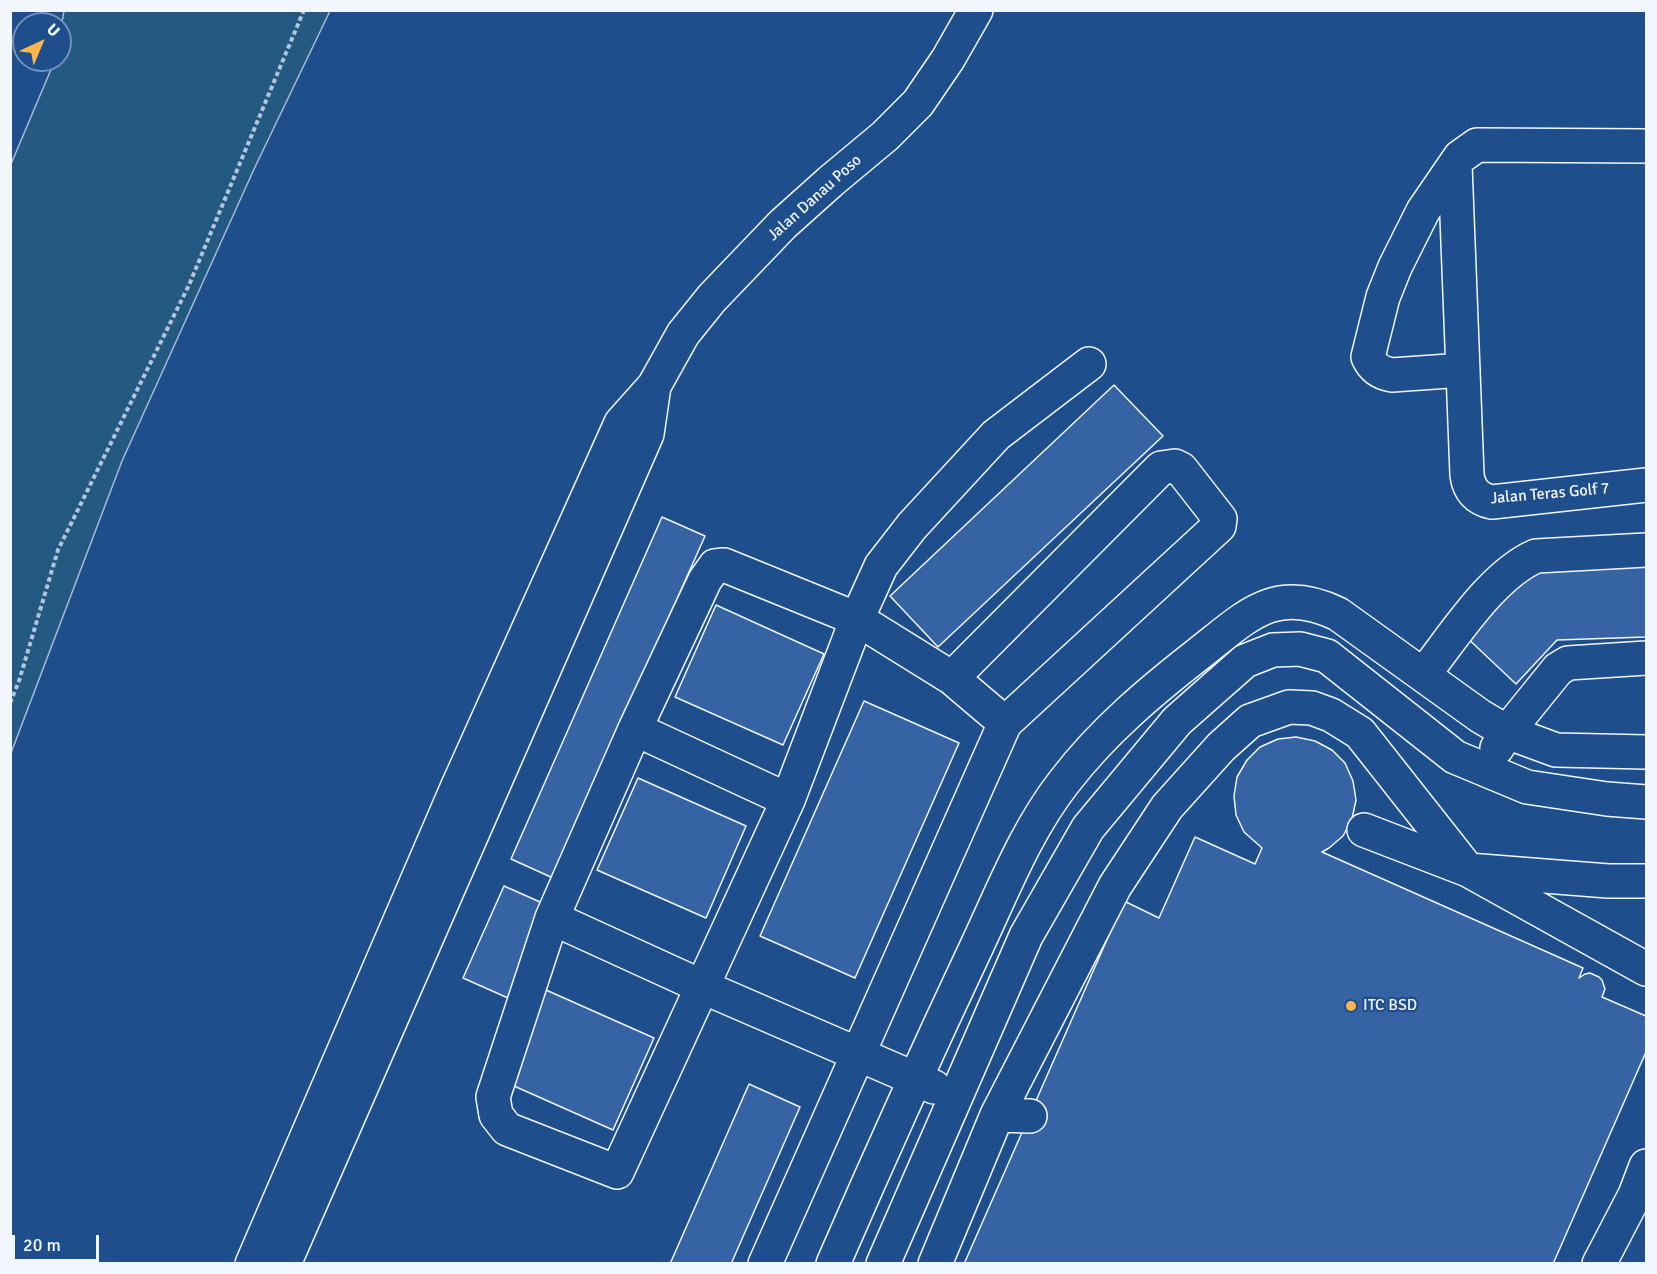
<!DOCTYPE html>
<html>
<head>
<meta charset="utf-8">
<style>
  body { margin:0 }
  #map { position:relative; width:1657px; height:1274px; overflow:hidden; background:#1f4e8c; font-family:Signika,sans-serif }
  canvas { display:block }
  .frame { position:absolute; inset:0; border:12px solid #f2f6ff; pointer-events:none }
  .north { position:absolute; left:12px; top:12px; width:60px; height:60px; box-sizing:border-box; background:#1f4e8c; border:2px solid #7391ba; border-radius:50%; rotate:44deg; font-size:16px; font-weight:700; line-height:24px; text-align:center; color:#f2f6ff }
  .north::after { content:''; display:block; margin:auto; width:21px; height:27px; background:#ffb74d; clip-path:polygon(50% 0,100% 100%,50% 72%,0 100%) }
  .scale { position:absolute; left:12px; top:1235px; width:87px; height:27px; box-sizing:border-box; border:3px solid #f2f6ff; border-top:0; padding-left:8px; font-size:18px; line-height:21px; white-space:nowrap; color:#f2f6ff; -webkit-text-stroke:4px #1f4e8c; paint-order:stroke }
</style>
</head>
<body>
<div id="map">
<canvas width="1657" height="1274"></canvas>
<div class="frame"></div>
<div class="north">U</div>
<div class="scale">20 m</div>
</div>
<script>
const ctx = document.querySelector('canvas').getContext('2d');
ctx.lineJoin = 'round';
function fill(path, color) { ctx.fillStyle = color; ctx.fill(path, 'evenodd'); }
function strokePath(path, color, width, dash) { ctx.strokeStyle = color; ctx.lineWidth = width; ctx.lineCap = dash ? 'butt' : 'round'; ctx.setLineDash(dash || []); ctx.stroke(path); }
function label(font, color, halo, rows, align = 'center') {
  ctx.font = font + ' Signika,sans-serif'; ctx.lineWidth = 4.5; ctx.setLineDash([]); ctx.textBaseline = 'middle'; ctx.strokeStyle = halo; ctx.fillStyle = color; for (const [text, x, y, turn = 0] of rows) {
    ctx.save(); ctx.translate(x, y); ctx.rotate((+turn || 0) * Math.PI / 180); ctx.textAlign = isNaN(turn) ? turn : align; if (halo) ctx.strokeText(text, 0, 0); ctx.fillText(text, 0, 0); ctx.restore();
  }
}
const green = new Path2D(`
  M64 11H330L255 167 122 461 11 753V164L55 60H60V33Z`);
const building = new Path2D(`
  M1114 385 1163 436 938 647 890 596Z
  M662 517 705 536 553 878 511 859Z
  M1646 564V637L1557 640 1516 684 1463 634 1525 568Z
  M716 605 824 654 783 745 675 697Z
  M864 701 959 743 855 978 760 936Z
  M1296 737 1315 741 1332 750 1345 763 1353 781 1356 800 1352 819 1343 836 1329 848 1322 852 1583 968 1579 978 1585 974 1590 973 1599 977 1602 980 1605 989 1602 997 1646 1016V1052L1553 1264H964L1124 901 1159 918 1195 837 1255 864 1262 848 1244 832 1236 815 1234 796 1237 777 1247 760 1260 747 1278 739Z
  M638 778 746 826 706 918 597 870Z
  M504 886 549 906 508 998 463 978Z
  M546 990 654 1038 613 1130 505 1082Z
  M749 1084 800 1107 731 1264H670Z`);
const path = new Path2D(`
  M10 703 19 681 58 550 189 285 304 10`);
const minor = new Path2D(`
  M1455 165 1467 475C1469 490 1477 499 1492 502L1646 485
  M1463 370 1392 375C1380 373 1373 368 1368 357L1383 297 1395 267 1423 211 1460 157 1477 145 1646 146
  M1424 674C1454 636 1492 575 1536 556L1646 550
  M1005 723 952 678 857 619 724 565 715 566 705 580 635 729 552 918 493 1097 496 1115 507 1129 617 1172 788 800 857 619 881 566 912 526 996 435 1089 364
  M635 729 788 800
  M1497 748 1507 732 1558 669 1568 663 1646 658
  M1364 830 1468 870 1646 969
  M552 918 703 987 934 1087
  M997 1115 1030 1116
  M252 1264 457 788 621 423 654 386 683 334 712 298 783 224 831 181 885 136 918 103 948 59 976 10
  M284 1264 647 434 654 386
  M765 1264 1005 723 1219 526 1220 519 1181 469 1175 466 1161 468 952 678
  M833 1264C879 1158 926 1054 975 950 1002 893 1025 832 1064 782 1103 731 1151 691 1201 652 1248 615 1276 584 1338 614L1480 716 1507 732 1556 750 1646 752
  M883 1264 1026 936 1088 828 1177 721 1245 661 1273 650 1300 649 1327 656 1455 757 1527 787 1607 799 1646 802
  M935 1264 997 1115 1115 886 1167 807 1221 747 1250 721 1289 707 1312 708 1331 715 1360 733 1468 870 1608 881H1646
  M1599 1264 1635 1195 1646 1166`);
const markers = [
  [1351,1006,6,"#ffb74d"]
];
const streetNames = [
  ["Jalan Danau Poso",815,198,-42],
  ["Jalan Teras Golf 7",1550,494,-5]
];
const poiNames = [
  ["ITC BSD",1363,1006]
];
fill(green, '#245a82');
strokePath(green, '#a8bbd7', 1.5);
fill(building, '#3563a3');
strokePath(building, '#f2f6ff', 1.5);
strokePath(minor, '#f2f6ff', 36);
strokePath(path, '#b3c4dc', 4, [4.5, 3]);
strokePath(minor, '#1f4e8c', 33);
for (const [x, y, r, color] of markers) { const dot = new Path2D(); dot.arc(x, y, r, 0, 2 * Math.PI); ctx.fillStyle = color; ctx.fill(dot); strokePath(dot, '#1f4e8c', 2); }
label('16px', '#f2f6ff', '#1f4e8c', streetNames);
label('16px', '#f2f6ff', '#1f4e8c', poiNames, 'left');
</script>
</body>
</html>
